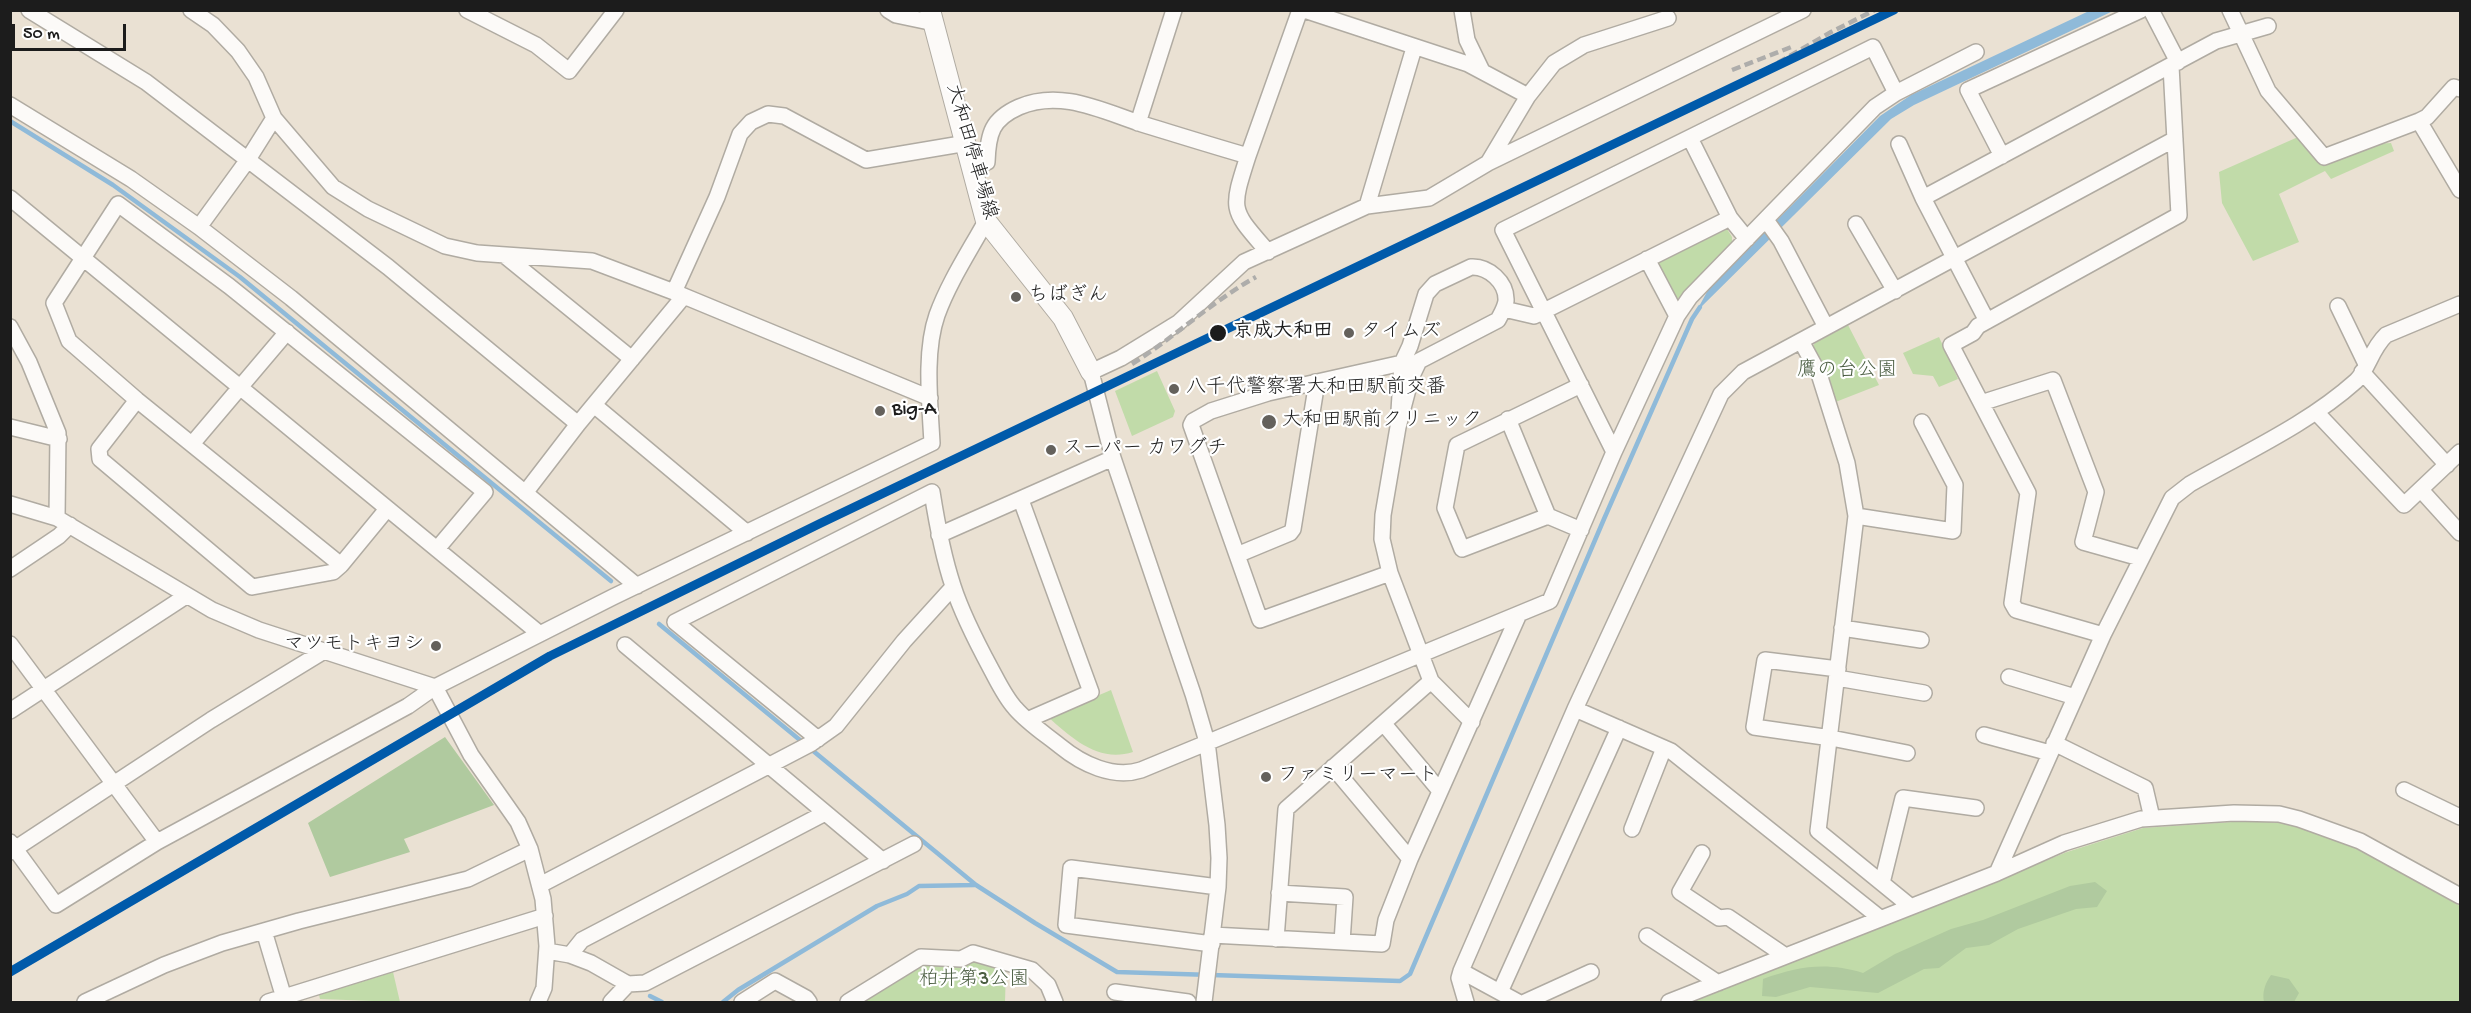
<!DOCTYPE html>
<html>
<head>
<meta charset="utf-8">
<style>
  body { margin:0 }
  #map { position:relative; width:2471px; height:1013px; overflow:hidden; background:#eae1d3; font-family:"Gochi Hand",sans-serif }
  canvas { display:block }
  .frame { position:absolute; inset:0; border:12px solid #1c1c1c; pointer-events:none }
  .scale { position:absolute; left:12px; top:24px; width:114px; height:27px; box-sizing:border-box; border:3px solid #1c1c1c; border-top:0; padding-left:8px; font-size:18px; line-height:21px; white-space:nowrap; color:#1c1c1c; -webkit-text-stroke:4px #fff; paint-order:stroke }
</style>
</head>
<body>
<div id="map">
<canvas width="2471" height="1013"></canvas>
<div class="frame"></div>
<div class="scale">50 m</div>
</div>
<script>
const ctx = document.querySelector('canvas').getContext('2d');
ctx.lineJoin = 'round';
function fill(path, color) { ctx.fillStyle = color; ctx.fill(path, 'evenodd'); }
function strokePath(path, color, width, dash) { ctx.strokeStyle = color; ctx.lineWidth = width; ctx.lineCap = dash ? 'butt' : 'round'; ctx.setLineDash(dash || []); ctx.stroke(path); }
function label(font, color, halo, rows, align = 'center') {
  ctx.font = font + ' "Gochi Hand","Klee One",sans-serif'; ctx.lineWidth = 4.5; ctx.setLineDash([]); ctx.textBaseline = 'middle'; ctx.strokeStyle = halo; ctx.fillStyle = color; for (const [text, x, y, turn = 0] of rows) {
    ctx.save(); ctx.translate(x, y); ctx.rotate((+turn || 0) * Math.PI / 180); ctx.textAlign = isNaN(turn) ? turn : align; if (halo) ctx.strokeText(text, 0, 0); ctx.fillText(text, 0, 0); ctx.restore();
  }
}
const green = new Path2D(`
  M2298 137 2323 165 2374 144 2391 143 2394 151 2331 179 2325 171 2279 194 2299 242 2253 261 2222 203 2219 172Z
  M1727 229 1732 237V243L1685 294 1674 301 1655 264Z
  M1848 325 1879 385 1833 403 1811 349 1815 343Z
  M1939 337 1958 379 1939 387 1933 376 1913 374 1903 353Z
  M1157 371 1175 411 1173 417 1132 436 1115 391Z
  M1111 690 1133 752C1098 763 1072 738 1048 717Z
  M2232 822C2245 822 2258 821 2270 822 2335 828 2404 875 2460 906V1002H1692L2067 852 2143 828Z
  M971 958 1006 968 1005 1002H855L924 962Z
  M393 972 400 1002 320 999 319 995Z`);
const forest = new Path2D(`
  M445 737 494 805 404 839 410 852 330 877 308 823Z
  M2095 882 2107 891 2097 907 2076 909 2018 929 1989 945 1966 948 1939 968 1924 969 1878 993 1810 987 1776 997 1762 996 1763 979C1800 966 1826 962 1863 973L1895 954 1951 929 1983 920 2070 886Z
  M2271 975 2289 979 2299 993 2294 1002H2264C2262 992 2265 984 2271 975Z`);
const water = new Path2D(`
  M2089 11H2113L1914 105 1891 119 1696 312 1708 290 1880 116 1911 95Z`);
const stream = new Path2D(`
  M10 121 113 185 240 277 611 581
  M659 624 976 885 1035 923 1117 972 1400 981 1410 974 1604 519 1692 319 1700 307
  M650 996 662 1002
  M723 1002 738 990 877 906 907 894 919 886 975 885`);
const minor = new Path2D(`
  M29 10 146 82 388 267 578 424
  M191 10 213 25 238 51 256 77 274 118 333 187 368 209 445 246 477 253 592 261 674 292 930 398
  M467 10 536 45 569 71 616 10
  M888 10 896 15 934 23
  M1304 10 1468 64 1528 96
  M1462 10 1467 40 1482 71
  M2151 10 2178 62
  M2230 10 2268 91 2324 157 2419 121 2460 190
  M10 105 131 179 199 227 291 298 637 586
  M2419 121 2427 117 2454 87 2460 89
  M1138 123 1174 10
  M1690 138 1730 218 1747 239
  M1899 144 1923 198 1987 321
  M1248 156 1300 10
  M2002 156 1968 90 2141 10
  M1488 163 1528 96 1554 63 1584 45 1668 18
  M972 166 987 162C988 133 992 119 1019 107 1061 89 1102 111 1142 124 1178 135 1213 146 1248 156 1230 212 1231 209 1268 252
  M10 198 540 634
  M1923 198 2216 41 2268 26
  M1367 206 1414 48
  M1766 220 1781 241 1826 327
  M1856 224 1895 291
  M199 227 247 161 274 118
  M504 255 632 359
  M1647 259 1677 316
  M1471 267C1488 266 1507 282 1506 301 1505 308 1501 314 1498 320L1419 361 1411 378 1398 427 1402 363 1410 346 1426 294 1435 284Z
  M674 292 717 197 740 134 751 122 768 114 784 116 866 160 967 143
  M2338 306 2366 364
  M1504 309 1534 316 1730 218
  M10 327 29 362 58 433 57 518
  M1801 341 1819 374 1847 463 1856 516 1818 831 1910 906
  M2362 372 2447 465
  M1581 385 1457 445 1445 508 1462 549 1548 516 1581 530
  M137 400 99 449 100 459 252 587 333 572 341 565
  M1981 403 2053 380 2096 492 2083 542 2140 558
  M594 405 747 533
  M2316 412 2404 505 2460 452
  M1508 419 1548 516
  M10 427 59 439
  M192 444 287 332
  M1614 452 1503 230 1873 47 1896 93
  M2421 490 2460 533
  M525 493 578 424 684 296
  M1021 500 1091 692 1027 720
  M10 504 57 518 212 610 259 630 435 687 471 755 518 822 530 849 543 899 547 946 544 988 538 1002
  M387 509 341 565 137 400 69 341 54 303 118 204 229 286 485 492 437 549
  M1856 516 1953 531 1955 485 1922 422
  M939 535 1113 458
  M1237 555 1290 533 1293 529 1315 394V382
  M10 569 59 536 70 525
  M1390 573 1260 620 1191 425 1193 421 1211 411 1268 393 1402 363
  M1842 628 1921 640
  M2103 635 2016 610 2012 603 2028 493 1951 345 1973 333 1978 326 2179 215 2171 66
  M10 644 157 842
  M625 645 883 861
  M1838 669 1765 660 1754 727 1831 738 1907 753
  M2009 677 2075 697
  M1837 678 1924 693
  M1431 681 1472 722
  M1575 709 1671 751 1880 918
  M10 711 186 596
  M1384 724 1440 791
  M1984 735 2050 753
  M818 739 675 622 932 492C937 524 943 556 953 586 962 614 977 643 991 669 998 682 1005 697 1015 708 1028 723 1045 734 1060 746 1082 764 1113 779 1141 770L1550 601 1614 452 1677 316 1690 297 1875 107 1896 93 1976 52
  M2054 743 2145 788 2152 818
  M1333 767 1410 859
  M2404 790 2460 817
  M1632 829 1664 748
  M10 842 56 905 157 842 408 706 435 687 613 597 932 443C930 404 924 352 937 315 949 282 969 252 986 221
  M10 852 211 720 324 651
  M1702 853 1680 892 1719 918 1728 917 1784 955
  M1997 873 2103 635 2172 498 2190 484C2246 452 2308 424 2356 381 2368 370 2371 349 2386 335L2460 304
  M1882 883 1903 798 1976 808
  M540 885 812 743 836 726 904 641 953 587
  M1279 893 1345 897 1342 942
  M264 931 284 998
  M1212 935 1382 944 1386 920 1410 859 1519 614
  M1647 936 1718 983
  M1276 939 1286 809 1431 681 1390 573 1382 539 1383 515 1398 427
  M1212 944 1066 925 1071 868 1218 887
  M547 951 570 955 591 963 628 984 645 983 914 844
  M570 955 582 940 825 813
  M1461 971 1518 1002
  M1115 992 1188 1002
  M1500 992 1619 728
  M85 1002 164 965 222 943 299 921 468 879 530 849
  M268 1002 545 916
  M611 1002 628 984
  M742 1002 775 981 806 998 809 1002
  M848 1002 921 957 961 959 973 953 1032 970 1048 985 1055 1002
  M1204 1002 1218 887 1219 858 1217 825 1207 742 1193 694 1113 458 1091 372 1121 358 1178 323 1244 262 1367 206 1429 198 1488 163 1803 10
  M1466 1002 1459 978 1461 971 1575 709 1721 394 1743 372 2175 139
  M1525 1002 1591 972
  M1669 1002 1997 873 2064 843 2141 819 2234 813 2279 814 2299 819 2360 841 2460 896`);
const major = new Path2D(`
  M930 10 986 221 1063 318 1091 372`);
const rail = new Path2D(`
  M1732 70 1794 46
  M1743 83 1831 32 1875 10
  M1132 364C1175 337 1211 302 1256 277`);
const rail1 = new Path2D(`
  M10 972 550 656 821 523 1894 10`);
const markers = [
  [1016,297,6,"#64615c"],
  [1218,333,9,"#1c1c1c"],
  [1349,333,6,"#64615c"],
  [1174,389,6,"#64615c"],
  [880,411,6,"#64615c"],
  [1269,422,8,"#64615c"],
  [1051,450,6,"#64615c"],
  [436,646,6,"#64615c"],
  [1266,777,6,"#64615c"]
];
const streetNames = [
  ["大和田停車場線",970,152,74]
];
const poiNames = [
  ["ちばぎん",1028,297],
  ["タイムズ",1361,333],
  ["八千代警察署大和田駅前交番",1186,389],
  ["Big-A",892,411],
  ["大和田駅前クリニック",1282,422],
  ["スーパー カワグチ",1063,450],
  ["マツモトキヨシ",424,646,"right"],
  ["ファミリーマート",1278,777]
];
const stopNames = [
  ["京成大和田",1233,333]
];
const parkNames = [
  ["鷹の台公園",1847,372],
  ["柏井第3公園",974,981]
];
fill(green, '#c1dba9');
fill(forest, '#b0ca9f');
fill(water, '#8fbad9');
strokePath(stream, '#8fbad9', 4.5);
strokePath(minor, '#b0aba2', 18);
strokePath(major, '#b0aba2', 22);
strokePath(minor, '#fcfaf8', 15);
strokePath(major, '#fcfaf8', 20);
strokePath(rail, '#aeadab', 4.5, [9, 4.5]);
strokePath(rail1, '#005aaa', 9);
for (const [x, y, r, color] of markers) { const dot = new Path2D(); dot.arc(x, y, r, 0, 2 * Math.PI); ctx.fillStyle = color; ctx.fill(dot); strokePath(dot, '#fff', 2); }
label('20px', '#1c1c1c', '#fff', streetNames);
label('20px', '#1c1c1c', '#fff', poiNames, 'left');
label('bold 20px', '#1c1c1c', '#fff', stopNames, 'left');
label('20px', '#4a5d41', '#fff', parkNames);
</script>
</body>
</html>
